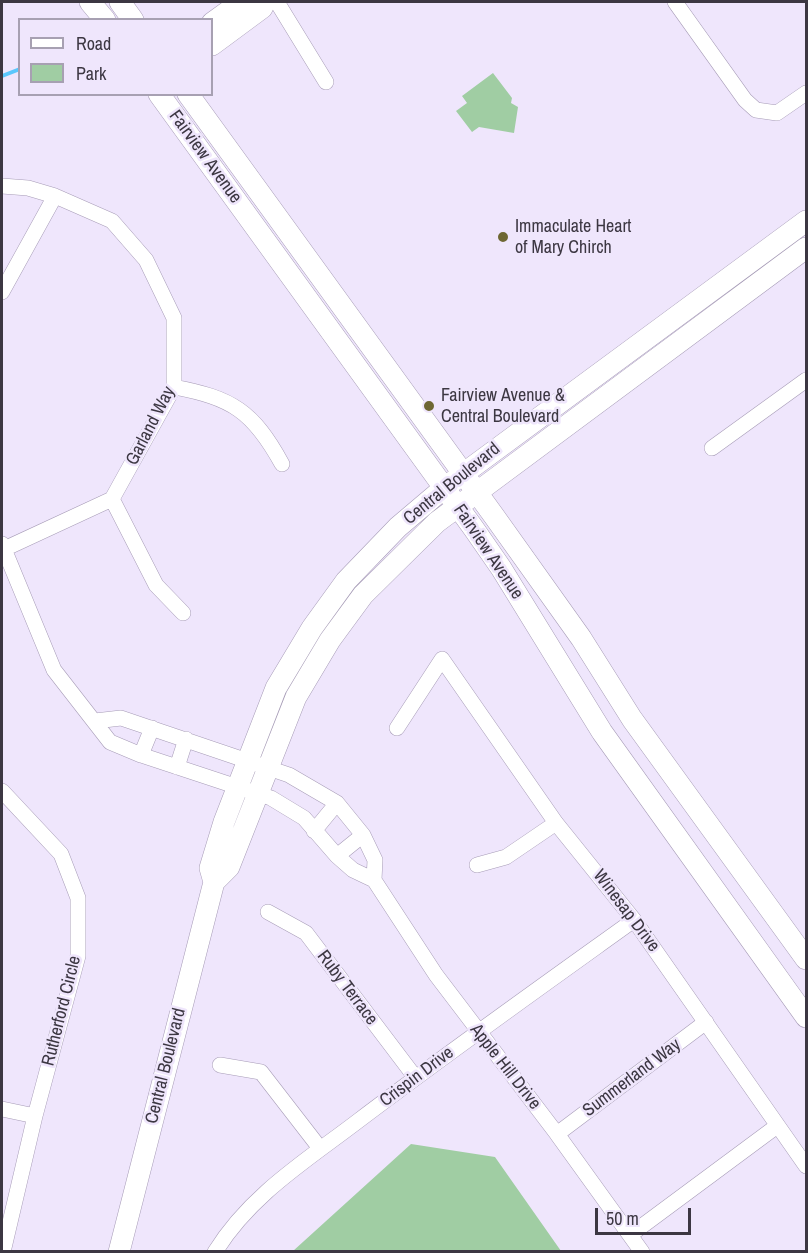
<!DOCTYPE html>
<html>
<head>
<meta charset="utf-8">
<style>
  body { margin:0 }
  #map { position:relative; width:808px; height:1253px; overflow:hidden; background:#efe6fc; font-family:"Archivo Narrow",sans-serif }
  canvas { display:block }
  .frame { position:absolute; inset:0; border:3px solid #3c3742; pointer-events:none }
  .legend { position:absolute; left:18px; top:18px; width:195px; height:78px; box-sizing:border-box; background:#efe6fc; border:2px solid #a7a0b2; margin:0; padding:8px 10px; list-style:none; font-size:18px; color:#3c3742 }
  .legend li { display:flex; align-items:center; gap:12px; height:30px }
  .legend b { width:30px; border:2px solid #a7a0b2 }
  .scale { position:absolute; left:595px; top:1208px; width:96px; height:27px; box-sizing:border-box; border:3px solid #3c3742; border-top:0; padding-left:8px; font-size:18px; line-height:21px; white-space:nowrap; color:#3c3742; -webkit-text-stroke:4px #efe6fc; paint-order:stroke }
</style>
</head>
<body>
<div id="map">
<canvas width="808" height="1253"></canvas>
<div class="frame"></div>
<ul class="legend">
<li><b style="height:8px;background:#fff"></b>Road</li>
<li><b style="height:16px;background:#a0cda3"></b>Park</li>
</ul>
<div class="scale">50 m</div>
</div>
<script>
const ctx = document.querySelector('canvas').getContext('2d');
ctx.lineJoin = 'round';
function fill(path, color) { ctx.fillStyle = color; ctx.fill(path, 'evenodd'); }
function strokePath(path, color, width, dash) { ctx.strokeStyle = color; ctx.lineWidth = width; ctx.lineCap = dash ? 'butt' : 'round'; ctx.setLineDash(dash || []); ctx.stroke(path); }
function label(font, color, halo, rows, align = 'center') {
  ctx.font = font + ' "Archivo Narrow",sans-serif'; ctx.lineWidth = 5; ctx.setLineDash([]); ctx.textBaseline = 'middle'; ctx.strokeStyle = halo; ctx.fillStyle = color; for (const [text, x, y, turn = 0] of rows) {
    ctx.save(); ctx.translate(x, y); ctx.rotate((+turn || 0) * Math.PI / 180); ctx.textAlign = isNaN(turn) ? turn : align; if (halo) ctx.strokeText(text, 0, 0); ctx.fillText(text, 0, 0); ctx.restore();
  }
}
const green = new Path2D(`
  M493 73 512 98 511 103 518 107 514 133 479 127 472 132 456 111 467 103 462 96Z
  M411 1144 495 1157 561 1251H293Z`);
const stream = new Path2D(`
  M2 76 20 69`);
const street = new Path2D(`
  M277 2 326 82
  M675 2 745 100 756 110 777 113 806 93
  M2 186 28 188 55 196 112 221 146 260 174 318V387L112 499 2 550
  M2 292 55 196
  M174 387C232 398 253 411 282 464
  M712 448 806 380
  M112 499 156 585 183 613
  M2 544 54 670 110 742 141 755 271 798 304 818 337 856 353 870 374 880 436 975 557 1134 642 1252
  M95 721 121 718 289 775 337 803 363 835 375 860 374 880
  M397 728 442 659 556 823 634 920 806 1166
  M141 755 152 728
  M177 767 186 739
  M2 791 61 854 78 898V956L35 1116 3 1252
  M314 831 337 803
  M337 856 363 835
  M477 865 506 857 556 823
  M268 912 306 933 415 1077
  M220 1065 261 1072 319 1147
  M2 1109 35 1116
  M557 1134 706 1022
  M630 1235 777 1126
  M215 1252C250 1195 307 1160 358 1121 449 1052 542 986 634 920`);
const secondary = new Path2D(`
  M90 2 105 20
  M120 2 133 20
  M212 23 241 2
  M212 45 262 8 265 2
  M159 94 474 529 501 568 602 732 806 1017
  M188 94 494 516 581 638 632 719 806 959
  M214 882 229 867 296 697 330 640 363 595 437 522 806 248
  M119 1252 214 882 210 868 224 822 276 688 312 628 346 581 398 527 444 488 806 221`);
const markers = [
  [503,237,6,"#6e6733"],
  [429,406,6,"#6e6733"]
];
const streetNames = [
  ["Fairview Avenue",205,157,54],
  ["Garland Way",151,426,-63],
  ["Central Boulevard",452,484,-39],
  ["Fairview Avenue",488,552,56],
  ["Winesap Drive",626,911,53],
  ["Ruby Terrace",347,988,53],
  ["Rutherford Circle",62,1011,-76],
  ["Central Boulevard",166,1066,-76],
  ["Apple Hill Drive",505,1067,52],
  ["Crispin Drive",417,1077,-37],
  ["Summerland Way",632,1078,-37]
];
const poiNames = [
  ["Immaculate Heart",515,227],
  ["of Mary Chirch",515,248],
  ["Fairview Avenue &",441,396],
  ["Central Boulevard",441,417]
];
fill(green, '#a0cda3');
strokePath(stream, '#5ac7fc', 4);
strokePath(street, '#a79cb7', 16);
strokePath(secondary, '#a79cb7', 22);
strokePath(street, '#fff', 15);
strokePath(secondary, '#fff', 21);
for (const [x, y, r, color] of markers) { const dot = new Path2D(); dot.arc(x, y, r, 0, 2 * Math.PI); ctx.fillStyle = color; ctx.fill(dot); strokePath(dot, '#efe6fc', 2); }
label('18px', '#3c3742', '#efe6fc', streetNames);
label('18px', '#3c3742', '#efe6fc', poiNames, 'left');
</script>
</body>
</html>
